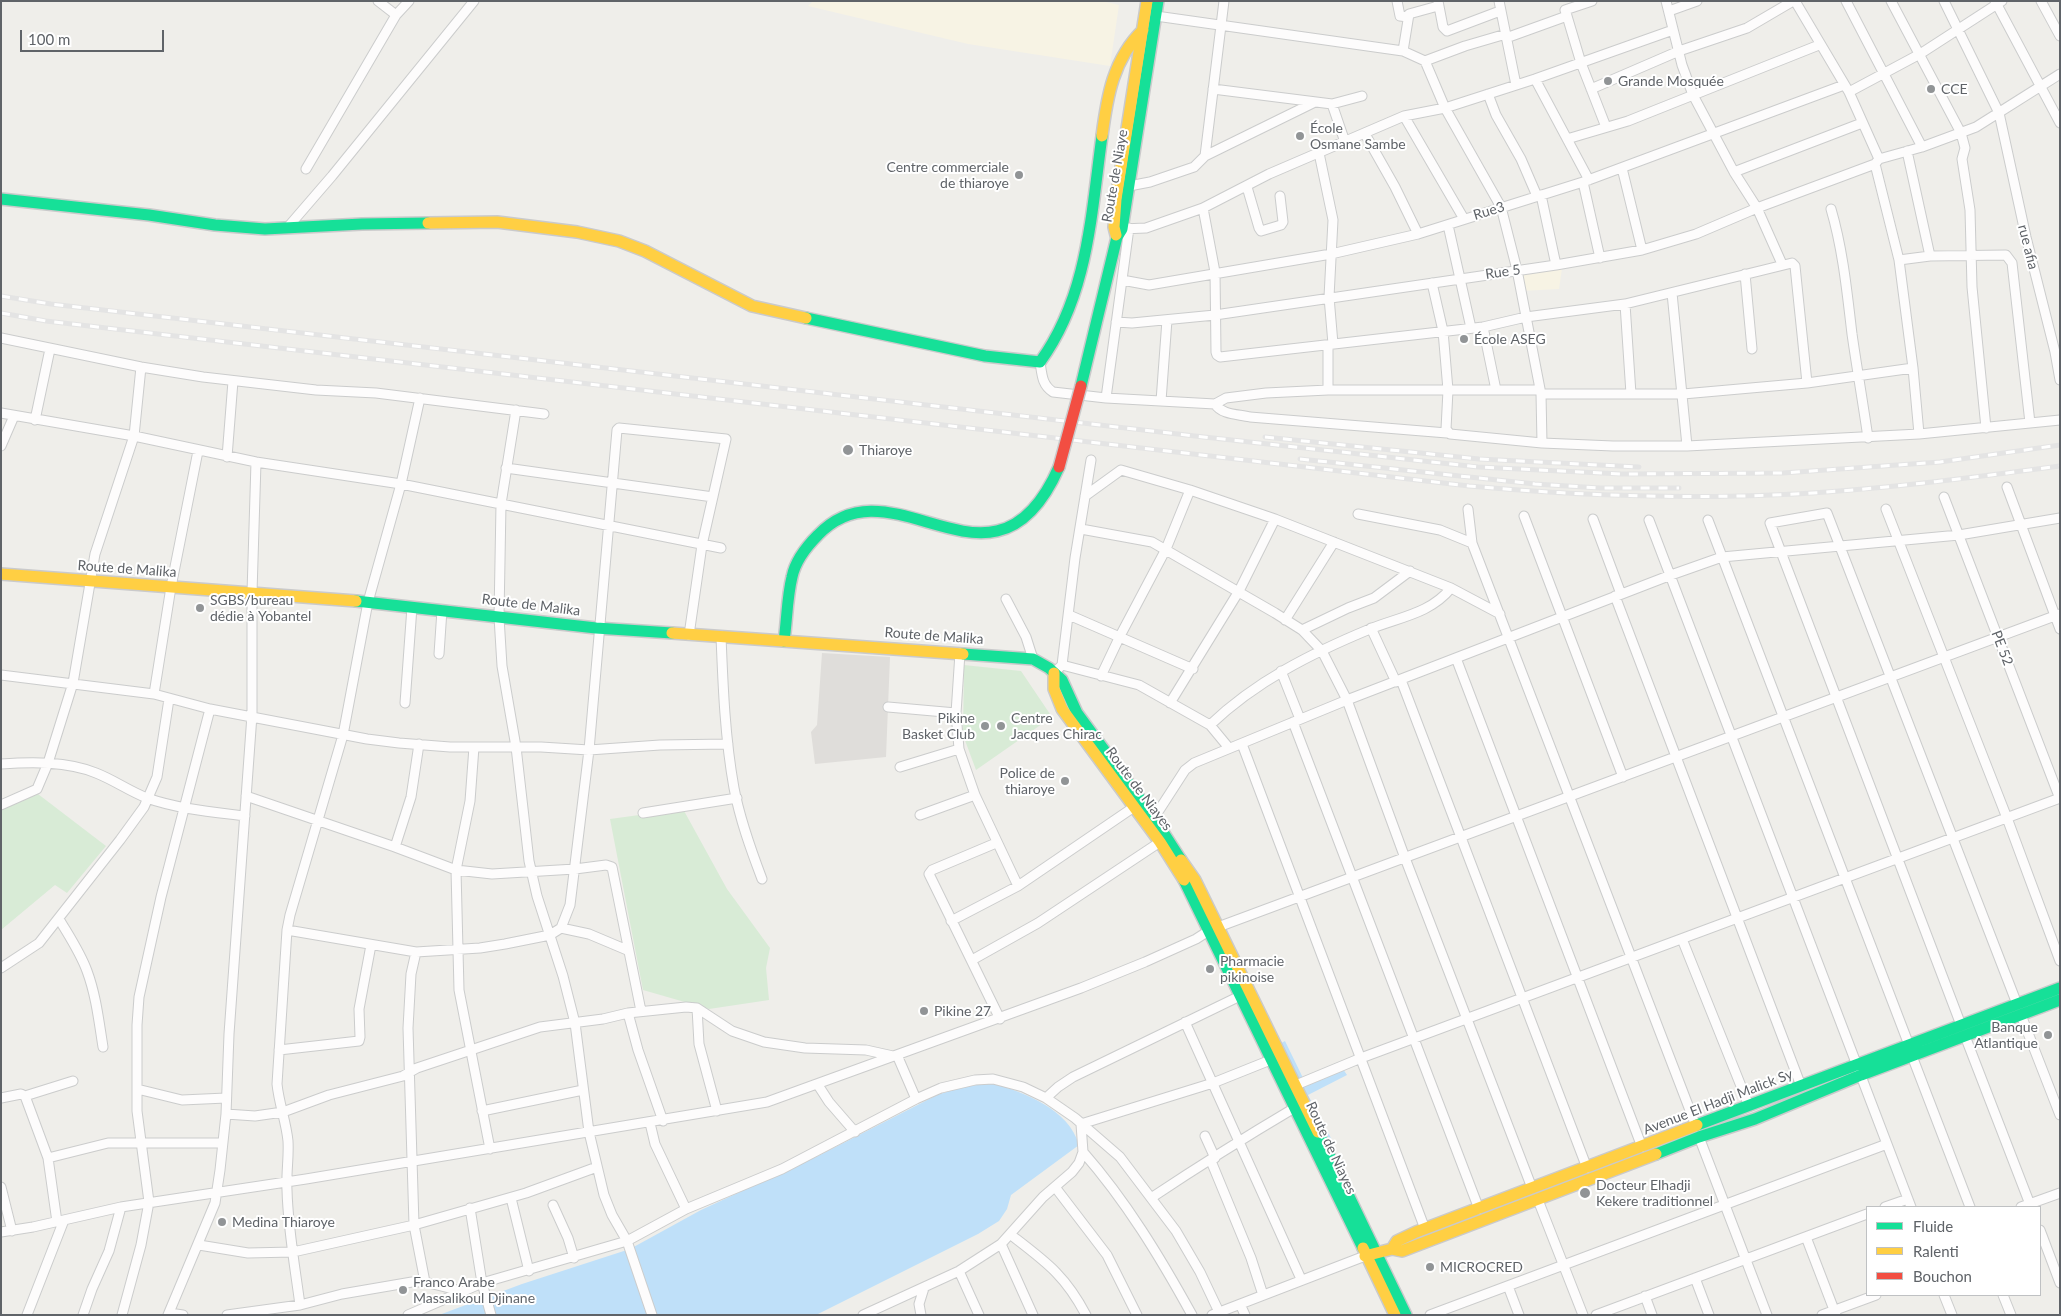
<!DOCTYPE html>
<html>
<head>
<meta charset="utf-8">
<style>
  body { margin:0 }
  #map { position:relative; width:2061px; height:1316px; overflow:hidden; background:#efeeea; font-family:Lato,sans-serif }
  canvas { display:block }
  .frame { position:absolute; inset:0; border:2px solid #5f6368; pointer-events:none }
  .legend { position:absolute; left:1866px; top:1206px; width:175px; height:90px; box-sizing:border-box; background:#fff; border:1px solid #bfc1c3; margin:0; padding:6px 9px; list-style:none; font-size:15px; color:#5f6368 }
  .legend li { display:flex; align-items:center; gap:10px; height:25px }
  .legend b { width:25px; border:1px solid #bfc1c3 }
  .scale { position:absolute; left:20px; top:30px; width:144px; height:22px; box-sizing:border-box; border:2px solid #5f6368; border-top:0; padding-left:6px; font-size:15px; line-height:18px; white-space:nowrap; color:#5f6368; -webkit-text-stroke:4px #fff; paint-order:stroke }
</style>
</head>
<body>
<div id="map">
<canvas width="2061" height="1316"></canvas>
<div class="frame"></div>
<ul class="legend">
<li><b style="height:6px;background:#16e098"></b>Fluide</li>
<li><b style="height:6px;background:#ffcf43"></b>Ralenti</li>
<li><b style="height:6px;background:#f24e42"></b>Bouchon</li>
</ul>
<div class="scale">100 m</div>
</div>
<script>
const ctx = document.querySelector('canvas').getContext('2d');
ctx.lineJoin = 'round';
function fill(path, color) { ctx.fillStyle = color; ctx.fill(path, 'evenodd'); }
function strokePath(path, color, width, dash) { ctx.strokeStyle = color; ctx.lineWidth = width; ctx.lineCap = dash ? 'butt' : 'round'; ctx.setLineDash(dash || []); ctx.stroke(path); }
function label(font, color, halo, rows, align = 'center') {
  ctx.font = font + ' Lato,sans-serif'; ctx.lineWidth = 4; ctx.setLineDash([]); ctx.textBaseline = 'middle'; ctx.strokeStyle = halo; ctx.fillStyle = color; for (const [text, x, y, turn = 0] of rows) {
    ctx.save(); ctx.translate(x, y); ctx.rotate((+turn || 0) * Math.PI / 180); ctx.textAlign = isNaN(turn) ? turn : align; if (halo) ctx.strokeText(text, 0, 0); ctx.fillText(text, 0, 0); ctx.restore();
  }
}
const commercial = new Path2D(`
  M813 1H1102L1119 5 1110 66 968 44 808 6Z
  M1562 268 1559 289 1521 291 1520 274Z`);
const industrial = new Path2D(`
  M822 653 890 657 886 757 815 764 811 732 817 725Z`);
const green = new Path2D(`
  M964 665 1021 671 1052 717 976 770 963 735Z
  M38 794 106 846 67 893 55 885 1 930V809Z
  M683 809 727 889 770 948 766 968 769 1000 709 1009 643 990 610 819Z`);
const water = new Path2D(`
  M1285 1041 1303 1078 1341 1066 1347 1075 1308 1095 1332 1140 1312 1149 1266 1051Z
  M992 1083C1025 1093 1069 1109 1079 1145L1011 1195 1007 1209 999 1221 978 1234 816 1315H439L522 1284 630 1249 701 1210 820 1155 937 1095 962 1087Z`);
const street = new Path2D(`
  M378 1 396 15
  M1397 1 1400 16 1408 17
  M1438 1 1443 27 1447 31 1500 11
  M1499 1 1516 85
  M1666 1 1682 65 1693 95 1734 172 1757 208 1782 264
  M1795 1 1849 92 1879 159 1875 164 1899 260 1913 368 1919 434
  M1846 1 1922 147
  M1891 1 1961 133 1965 148 1962 159 1970 210 1972 287 1986 428
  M1944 1 1999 113 2026 237 2055 352 2060 380
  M1995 1 2060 123
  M2041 1 2060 36
  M1669 11 1697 1
  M1156 16 1403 51 1425 61 1445 108 1501 207 1517 270 1541 394 1542 443
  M1567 16 1581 63 1606 127
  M1506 38 1567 16 1565 10 1592 1
  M1403 51 1409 14 1438 6
  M1425 61 1465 46 1506 34
  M1535 79 1589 180
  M1213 89 1332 104 1345 142
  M1591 89 1679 51 1747 28 1793 1
  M1849 92 1920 54 2002 1
  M1488 94 1496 115 1521 159 1537 196
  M1332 104 1362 96
  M1404 116 1464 219
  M1365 134 1395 187 1418 234
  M1567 139 1628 121 1819 45
  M1907 151 1930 256
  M1319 153 1333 220 1329 297 1333 344
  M1205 156 1224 1
  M1879 159 1922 147 1976 127 2060 74
  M1622 168 1642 250
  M306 169 396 15 409 1
  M1734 172 1862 123
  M1583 182 1600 258
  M1129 186 1150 182 1194 167 1205 156 1315 102
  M1247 187 1259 228 1261 231 1281 225 1283 222 1280 196
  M1541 195 1556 265
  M1203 208 1215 272 1216 352 1217 355 1220 357 1483 327 1526 317 1625 304 1792 263 1795 266 1807 383
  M1831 209C1843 250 1847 292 1852 334 1857 369 1863 403 1868 438
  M1448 225 1471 328
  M288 227 332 176 474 1
  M1122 229 1146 228 1203 208 1269 174 1404 116 1445 108 1535 79 1673 30
  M1899 260 1930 256 2006 255 2012 263 2030 423
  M1745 274 1752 349
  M1122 280 1149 285 1331 254 1418 234 1583 182 1844 85
  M1432 283 1443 331 1448 390 1446 429 1450 434 1542 443 1613 446H1687L1919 434 2060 420
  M1672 293 1687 446
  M1625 304 1631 394
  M1116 322 1132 323 1215 315 1556 265 1642 250 1696 234 1757 208 1875 164
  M1483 327 1496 390
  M1 338 141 367 203 377 316 390 376 393 544 414
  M1328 345V390
  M1040 362C1042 375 1042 385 1053 392L1106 398 1215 404 1226 398 1266 393 1328 390H1540
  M1541 394H1683L1807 383 1913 368
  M1106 398 1129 228
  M1161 401 1167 320
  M1215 404C1222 415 1238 414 1250 417L1447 433
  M516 410 501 504 499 617 502 666 516 747 529 861 537 896 563 976 575 1023 589 1132 604 1195 612 1215 627 1241 652 1315
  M1 413 134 436 256 462 401 484 721 548
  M35 420 50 349
  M1 446 14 416
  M227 457 233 381
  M506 468 713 497
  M2007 487 2060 629
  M1085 496 1121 470 1190 490 1275 519 1451 588 1500 614
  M1944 497 2060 799
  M1468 509 1472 543 1696 1126
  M1886 509 2007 818 2060 961
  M1358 514 1440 530 1472 543
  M1524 516 1623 777
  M1593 519 1621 594
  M1649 520 1911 1207
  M1708 520 1909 1045
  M1081 529 1152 542 1275 613 1302 630 1322 651 1347 700 1405 858 1532 1188
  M1615 596 1801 1086
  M1006 599 1026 637 1033 659
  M1069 615 1193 669
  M1285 620 1334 542
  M1371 628 1396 682
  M1302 630 1348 608 1374 598 1410 571
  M721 636C723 687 725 738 734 788 740 820 751 850 762 879
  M960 653 956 713 959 749 975 795 1018 886
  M439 654 442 610
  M1456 658 1642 1147
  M1062 665 1139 685 1210 725 1229 748
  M1281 671 1300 719
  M1054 673 1062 665 1075 558 1091 460
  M1 675 154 694 210 709 367 739 399 743 450 747H541L589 750 660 745 728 744
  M1101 676 1120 636 1166 549 1190 490
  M1401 680 1587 1168
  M154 694 171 587 198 451
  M405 703 412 607
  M1170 703 1239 591 1275 519
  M888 707 956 713
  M1293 722 1479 1209
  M1210 725C1256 681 1312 653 1370 629 1399 617 1430 614 1451 588
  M1242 744C1302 906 1365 1067 1425 1229
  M474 747 470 801 456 870 459 990 490 1149
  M1 764C31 762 67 761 96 773 114 780 129 791 147 798 178 809 213 812 245 816
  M900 767 959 749
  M246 796 395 847 456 870 492 874 575 869 606 865 612 867 641 1011
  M1 805 37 789 48 763 73 683 95 554 134 436 141 367
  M643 813 737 798
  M920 815 975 795
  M1154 818 1185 770 1194 763 1347 700 1671 575 1722 557 1959 535 2060 518
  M996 843 932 870 929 874 1000 1019
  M395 847 411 797 419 744
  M59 919C69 936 80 952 87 971 96 995 99 1022 103 1047
  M951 921 1018 886 1134 807
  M561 928 570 905 589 750 617 430 619 428 726 439 702 545 689 635
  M287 930 416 952 480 948 505 944 550 935 561 928 589 934 627 950
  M1682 939 1749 1106
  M416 952 411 974 408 1028 414 1225 425 1282
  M972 960 1038 923 1160 842
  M1 968 39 943 120 840 144 807 157 777 169 699
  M697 1008 699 1044 717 1111
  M628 1013 638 1050 663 1121
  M2021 1015 2060 1115
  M1185 1022 1301 1279
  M1961 1025 1770 523 1827 513 2017 1004
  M1965 1036 2031 1207
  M279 1050 359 1041 360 1037 359 1009 371 945
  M897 1055 916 1099
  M1912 1056 1970 1207
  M818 1085 829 1102 855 1132
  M1296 1085 1361 1058 2060 798
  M137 1089 182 1100 226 1098
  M25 1096 48 1158 57 1222
  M1 1098 21 1094 25 1096 73 1081
  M1046 1098 1058 1087 1073 1077 1242 995
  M482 1111 583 1090
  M226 1114 255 1116 283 1112 329 1095 403 1076 417 1068 540 1027 603 1019 628 1013 686 1007 697 1008 732 1031 764 1042 805 1048 866 1050 893 1056
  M650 1123 655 1144 686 1209
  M1205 1136 1215 1158
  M1699 1137 1767 1315
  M1083 1152C1126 1201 1160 1257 1192 1315
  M48 1158 108 1143H222
  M1211 1161 1251 1258 1263 1295
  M1 1187 12 1231
  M1055 1187 1107 1255 1137 1315
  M511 1198 529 1271
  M1151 1198C1199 1166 1247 1136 1296 1107
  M1538 1200 1583 1315
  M553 1205 568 1238 574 1258
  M1885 1207 1908 1199
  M2021 1207 2060 1193
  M470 1208 482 1283 491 1315
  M2040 1230 2060 1283
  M1 1232 33 1227 121 1207 306 1179 767 1102 1081 988 1145 962 1196 939 1210 930 2060 614
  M1011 1235C1046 1262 1065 1275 1086 1315
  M1806 1237 1836 1315
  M1001 1244 1033 1315
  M199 1245 248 1253 293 1252 414 1225 526 1193 597 1167
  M959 1271 979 1315
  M1695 1278 1709 1315
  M1508 1286 1519 1315
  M1944 1295 1952 1315
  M2003 1295 2011 1315
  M1645 1296 1652 1315
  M1240 1304 1245 1315
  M300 1305C295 1267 288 1229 287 1190 286 1174 289 1157 288 1141 286 1121 279 1104 277 1084L287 930 290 915 343 735 368 602 401 484 420 398
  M169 1313 183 1315
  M27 1315 64 1220
  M83 1315 92 1289 109 1251 121 1207
  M122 1315 141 1245 149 1202 137 1111V1025L139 997 161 897 210 709
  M168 1315 215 1203 220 1170 226 1114 229 1034 252 715V593L256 462
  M227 1315 300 1305 342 1294 412 1282H425L461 1291
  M408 1315 482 1283 627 1241 686 1209 782 1169 916 1099 941 1088 975 1080 993 1079 1023 1087 1046 1098 1075 1118 1120 1157 1176 1231 1200 1272 1219 1312
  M863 1315 959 1271 1001 1244 1043 1197 1072 1172 1079 1163 1083 1152 1081 1124 1213 1083 1273 1059
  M921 1315 919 1304 924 1288
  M1212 1315 1365 1256
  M1430 1315 1887 1144
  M1596 1315 1867 1214
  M1822 1315 1876 1295`);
const fast = new Path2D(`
  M1 199 149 215 215 225 265 229 362 224 428 223
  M806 318 985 356 1040 362C1088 296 1091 215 1102 136
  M1081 386 1117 237 1122 229 1158 1
  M356 601 596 628 672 633
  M784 641C787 620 787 597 792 577 795 562 807 546 818 535 894 455 994 615 1059 467
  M963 654 1033 659 1049 668 1062 680 1077 713 1154 818 1181 860
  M1184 880 1363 1248
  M1697 1125 2060 988
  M1318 1132 1406 1315
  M1656 1154 1699 1137 1755 1119 1861 1075 2060 1000`);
const slow = new Path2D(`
  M1102 136C1107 97 1113 59 1143 30
  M428 223 497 222 577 232 619 241 645 251 752 306 806 318
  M1116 235 1114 227 1116 199 1147 1
  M1 574 356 601
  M672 633 963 654
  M1054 673V689L1062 709 1160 842 1184 880
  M1181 860 1195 880 1318 1132
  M1363 1248 1395 1315
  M1392 1249 1397 1241 1416 1232 1697 1125
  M1365 1256 1392 1249 1402 1251 1656 1154`);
const rail = new Path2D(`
  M1 296 51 304 1195 436 1478 467 1622 474 1783 473 1940 462 2060 445
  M1 313 46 321 1469 486C1559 494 1650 498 1740 496 1847 494 1954 480 2060 466
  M1265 437 1479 459 1639 467
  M1300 459 1535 484 1600 488H1679`);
const jamBridge = new Path2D(`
  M1059 467 1081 386`);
const markers = [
  [1608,81,5,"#919496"],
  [1931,89,5,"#919496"],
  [1300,136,5,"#919496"],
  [1019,175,5,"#919496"],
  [1464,339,5,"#919496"],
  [848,450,6,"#919496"],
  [200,608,5,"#919496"],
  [985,726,5,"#919496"],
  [1001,726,5,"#919496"],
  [1065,781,5,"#919496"],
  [1210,969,5,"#919496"],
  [924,1011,5,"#919496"],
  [2048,1035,5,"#919496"],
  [1585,1193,6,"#919496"],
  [222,1222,5,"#919496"],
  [1430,1267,5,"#919496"],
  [403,1290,5,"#919496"]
];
const poiNames = [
  ["Grande Mosquée",1618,81],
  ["CCE",1941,89],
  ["École",1310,128],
  ["Osmane Sambe",1310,144],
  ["Centre commerciale",1009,167,"right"],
  ["de thiaroye",1009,183,"right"],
  ["École ASEG",1474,339],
  ["Thiaroye",859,450],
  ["SGBS/bureau",210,600],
  ["dédie à Yobantel",210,616],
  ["Pikine",975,718,"right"],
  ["Basket Club",975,734,"right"],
  ["Centre",1011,718],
  ["Jacques Chirac",1011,734],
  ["Police de",1055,773,"right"],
  ["thiaroye",1055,789,"right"],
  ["Pharmacie",1220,961],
  ["pikinoise",1220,977],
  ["Pikine 27",934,1011],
  ["Banque",2038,1027,"right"],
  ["Atlantique",2038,1043,"right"],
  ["Docteur Elhadji",1596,1185],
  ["Kekere traditionnel",1596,1201],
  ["Medina Thiaroye",232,1222],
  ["MICROCRED",1440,1267],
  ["Franco Arabe",413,1282],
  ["Massalikoul Djinane",413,1298]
];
const streetNames = [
  ["Route de Niaye",1115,176,-80],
  ["Rue3",1489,211,-17],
  ["rue afia",2028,247,76],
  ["Rue 5",1503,272,-8],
  ["Route de Malika",127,569,4],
  ["Route de Malika",531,605,7],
  ["Route de Malika",934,636,4],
  ["PE 52",2002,648,69],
  ["Route de Niayes",1139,789,53],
  ["Avenue El Hadji Malick Sy",1718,1102,-21],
  ["Route de Niayes",1331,1148,65]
];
fill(commercial, '#f7f3e4');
fill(industrial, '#dfddda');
fill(green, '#d8ebd6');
fill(water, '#bfe0f9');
strokePath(street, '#cbcccc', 11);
strokePath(fast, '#cacacb', 14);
strokePath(slow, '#cacacb', 14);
strokePath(street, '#fdfcfc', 9);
strokePath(fast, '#16e098', 11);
strokePath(slow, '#ffcf43', 11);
strokePath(rail, '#e4e4e4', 5);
strokePath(rail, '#fff', 3, [9]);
strokePath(jamBridge, '#cacacb', 14, []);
strokePath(jamBridge, '#f24e42', 11);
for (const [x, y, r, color] of markers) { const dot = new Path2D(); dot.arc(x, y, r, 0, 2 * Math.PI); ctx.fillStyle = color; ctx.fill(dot); strokePath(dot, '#fff', 2); }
label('14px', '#5f6368', '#fff', poiNames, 'left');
label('14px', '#5f6368', '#fff', streetNames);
</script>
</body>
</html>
